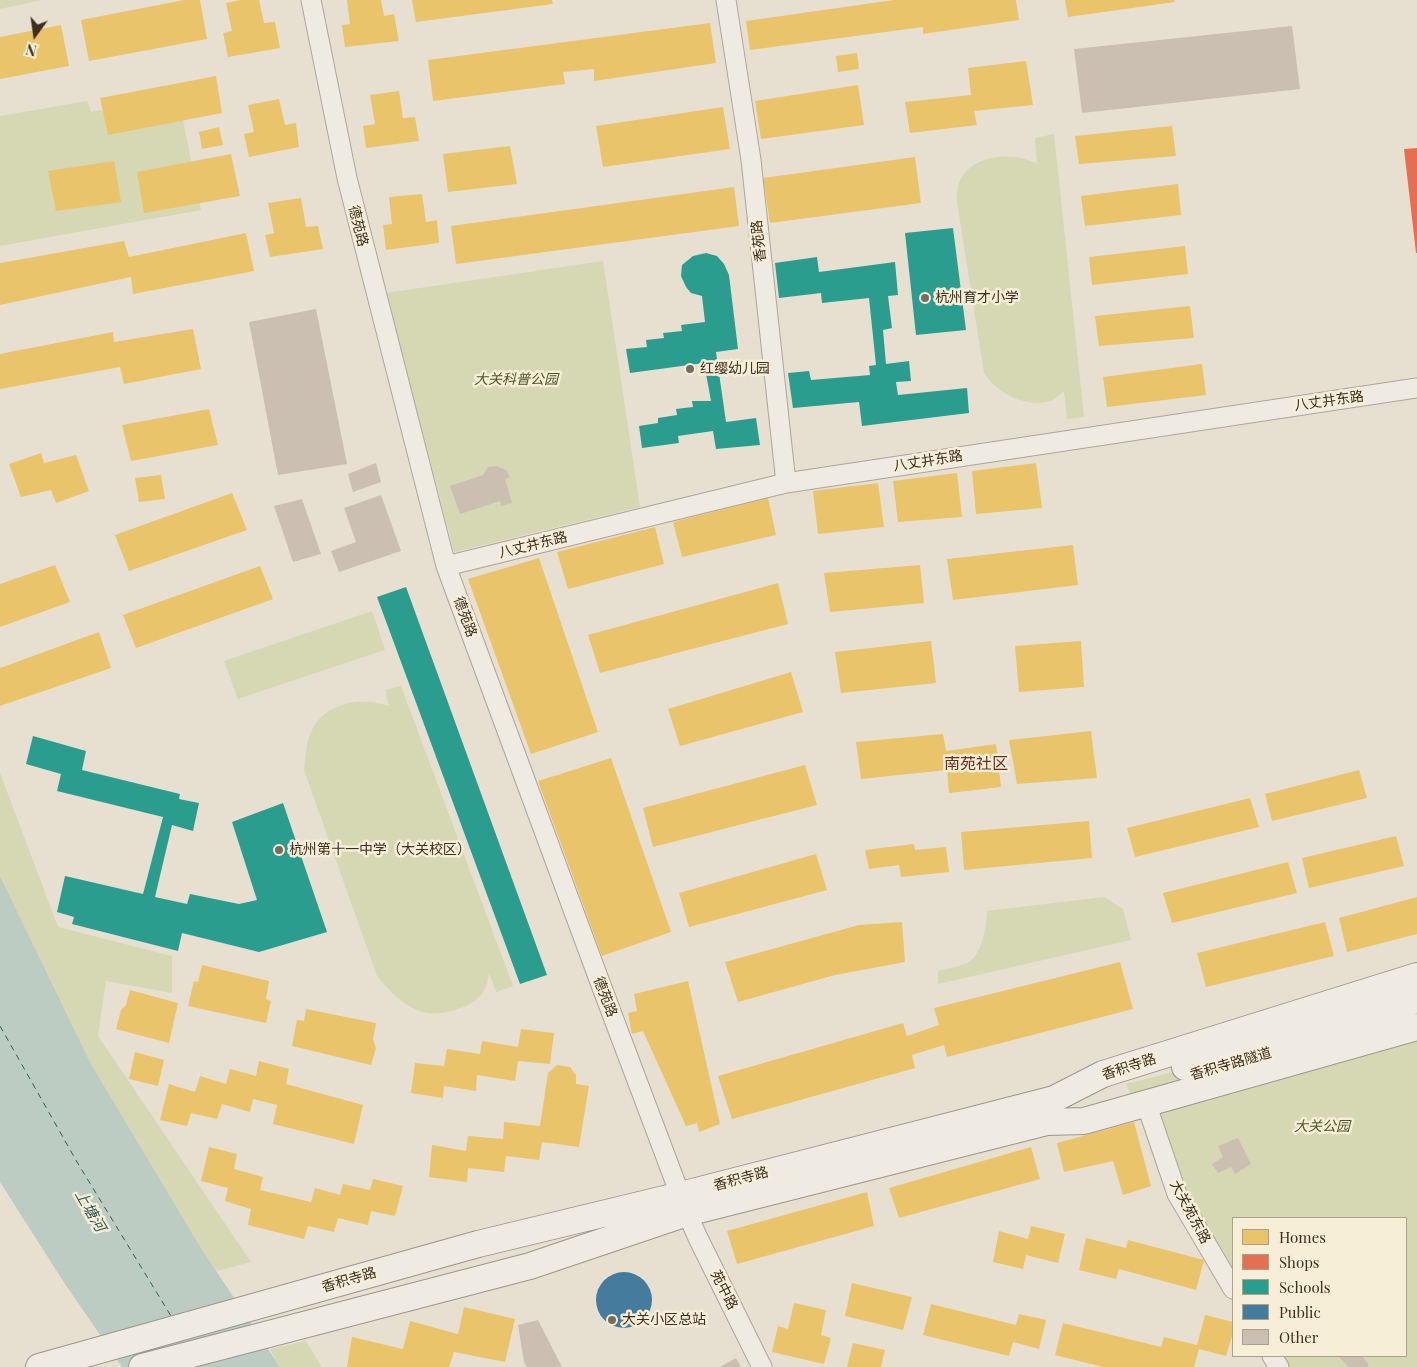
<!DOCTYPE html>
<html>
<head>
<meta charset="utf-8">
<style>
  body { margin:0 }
  #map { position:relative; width:1417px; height:1367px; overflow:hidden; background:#e7e0d1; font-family:"Playfair Display",serif }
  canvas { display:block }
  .legend { position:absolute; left:1232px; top:1217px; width:175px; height:140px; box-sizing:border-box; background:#f7eed8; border:1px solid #ada18e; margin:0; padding:6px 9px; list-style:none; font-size:15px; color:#3d2e20 }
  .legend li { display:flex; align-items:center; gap:10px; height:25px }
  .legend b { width:25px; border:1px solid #ada18e }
  .north { position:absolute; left:10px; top:10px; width:50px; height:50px; -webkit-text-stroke:4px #f7eed8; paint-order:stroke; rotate:194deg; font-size:14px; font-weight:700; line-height:20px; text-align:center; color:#3d2e20 }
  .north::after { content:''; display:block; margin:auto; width:18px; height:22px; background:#3d2e20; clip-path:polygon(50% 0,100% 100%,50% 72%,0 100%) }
</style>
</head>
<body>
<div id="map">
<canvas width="1417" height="1367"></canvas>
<ul class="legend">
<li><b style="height:14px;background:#e9c46a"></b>Homes</li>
<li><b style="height:14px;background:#e76f51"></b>Shops</li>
<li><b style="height:14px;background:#2a9d8f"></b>Schools</li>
<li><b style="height:14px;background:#457b9d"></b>Public</li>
<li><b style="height:14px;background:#cbbfb2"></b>Other</li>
</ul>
<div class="north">N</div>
</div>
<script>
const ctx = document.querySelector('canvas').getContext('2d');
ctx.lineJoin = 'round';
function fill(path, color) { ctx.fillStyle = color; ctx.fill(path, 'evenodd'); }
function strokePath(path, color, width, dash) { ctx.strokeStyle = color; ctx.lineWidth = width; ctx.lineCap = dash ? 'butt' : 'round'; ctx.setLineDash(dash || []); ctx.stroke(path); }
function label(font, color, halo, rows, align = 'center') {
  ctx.font = font + ' "Playfair Display","Noto Sans SC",serif'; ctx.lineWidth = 5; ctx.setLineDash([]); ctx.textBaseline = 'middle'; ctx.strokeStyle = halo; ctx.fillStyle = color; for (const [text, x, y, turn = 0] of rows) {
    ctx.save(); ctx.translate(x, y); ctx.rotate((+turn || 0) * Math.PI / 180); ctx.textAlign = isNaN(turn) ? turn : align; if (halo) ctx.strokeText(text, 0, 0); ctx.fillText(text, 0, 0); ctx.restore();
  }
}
const green = new Path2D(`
  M0 0H42L0 9Z
  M178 95 201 210 0 246V116L87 101 91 112Z
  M1054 134 1084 417 1067 419 1064 391C1060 394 1055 399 1051 401 1026 408 998 394 984 373L957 202C957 197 957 191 958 186 965 162 992 154 1014 157 1021 157 1029 161 1037 163L1035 138Z
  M603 261 640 507 454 552 386 293Z
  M372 611 385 650 238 699 224 661Z
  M401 686 513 986 496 992 489 973C488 981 486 989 481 995 470 1009 435 1018 419 1011 401 1004 389 990 377 976L304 770C306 755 306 740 313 728 328 701 363 697 389 706L385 690Z
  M0 773 58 927 172 956V993L106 981 98 1036 251 1262 217 1271 201 1248 91 1064 0 876Z
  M1104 897 1123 909 1131 940 938 984V971C946 969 963 966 969 962 983 952 986 927 987 911Z
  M1417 1009V1367H1279L1272 1356H1406V1218H1233V1289L1177 1194 1126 1084Z
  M306 1341 322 1367H280L270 1349Z`);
const water = new Path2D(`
  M0 876 91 1064 201 1248 280 1367H122L63 1281 0 1182Z`);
const homes = new Path2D(`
  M184 0H200L207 39 89 61 81 20Z
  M241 0H259L264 23 275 22 280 48 228 57 223 33 232 31 226 3Z
  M347 0H381L384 16 394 14 399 41 345 47 342 25 350 24Z
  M412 0H552L553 4 416 22Z
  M894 0H1016L1019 20 923 34V27L750 50 746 21Z
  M1065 0H1174L1175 2 1068 17Z
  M710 23 716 63 594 81V69L563 72 565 84 433 101 428 60Z
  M61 25 69 66 0 79V37Z
  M857 53 859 69 838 72 836 56Z
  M1026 61 1033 105 974 111 977 125 910 133 905 102 971 95 968 68Z
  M216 76 222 113 108 135 100 98Z
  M858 85 864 125 761 139 755 101Z
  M399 91 403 118 415 117 419 141 366 148 363 126 375 124 370 95Z
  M279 99 285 125 296 123 299 147 249 157 244 134 254 132 248 105Z
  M723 107 730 149 603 167 596 126Z
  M1172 126 1176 156 1079 164 1075 136Z
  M219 127 223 145 202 149 199 132Z
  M510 146 517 184 448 192 443 154Z
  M231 154 240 196 144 213 137 172Z
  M915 157 921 203 770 223 763 178Z
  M114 161 121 202 56 211 48 171Z
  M1178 184 1181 215 1085 226 1081 196Z
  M734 187 739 226 456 264 451 226Z
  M422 194 426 222 437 220 439 243 386 250 383 225 392 224 389 197Z
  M301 198 306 227 318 226 323 249 270 257 265 235 274 233 268 203Z
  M246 233 254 271 133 294 131 277 0 305V263L124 241 129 257Z
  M1185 246 1188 274 1092 285 1089 257Z
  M1190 306 1194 338 1099 346 1095 316Z
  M193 329 201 369 124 384 120 367 0 389V354L113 332 114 342Z
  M1202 364 1206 395 1107 407 1103 377Z
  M209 409 218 445 131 461 122 425Z
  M41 453 44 463 76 455 89 491 56 503 51 490 21 497 9 464Z
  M1036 463 1042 508 976 514 972 471Z
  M957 473 962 517 898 522 893 481Z
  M161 475 165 499 139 502 135 478Z
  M878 483 884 527 818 534 813 491Z
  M232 493 247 530 129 571 115 535Z
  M768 498 776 535 682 557 673 522Z
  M655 527 664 564 568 589 557 552Z
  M1073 545 1078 585 953 600 947 559Z
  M539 558 598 732 531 754 468 579Z
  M55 565 70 602 0 627V584Z
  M920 565 924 603 830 612 824 573Z
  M260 566 273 599 136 648 123 615Z
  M778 583 788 624 600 673 588 635Z
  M99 632 111 668 0 706V668Z
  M931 641 936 683 841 693 835 652Z
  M1081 641 1084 687 1019 692 1015 646Z
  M791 672 803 712 680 746 668 709Z
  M1091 731 1097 778 1017 784 1009 740Z
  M943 734 946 751 996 744 1001 787 949 793 947 770 861 779 856 742Z
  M611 758 671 932 602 956 538 781Z
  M805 765 817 805 653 847 643 808Z
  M1359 770 1367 798 1272 821 1265 794Z
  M1250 798 1259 827 1135 857 1127 828Z
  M1089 821 1092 858 964 870 961 832Z
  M1396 836 1404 866 1309 888 1302 858Z
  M914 844 915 850 946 847 949 872 901 877 899 865 869 869 865 850Z
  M816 854 827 890 689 927 679 893Z
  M1288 862 1297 893 1172 923 1163 893Z
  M1417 897V934L1347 952 1339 918Z
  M902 922 905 962 835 975 738 1002 725 962 859 925Z
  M1325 922 1334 956 1206 987 1197 953Z
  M1120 962 1133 1009 947 1057 944 1045 912 1055 915 1068 732 1119 718 1076 903 1023 907 1036 939 1025 934 1008Z
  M202 965 269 981 266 999 271 1001 266 1023 188 1006 194 981 198 982Z
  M688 981 720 1124 699 1132 697 1123 686 1126 643 1031 632 1034 628 1013 637 1011 634 994Z
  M130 990 178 1003 169 1043 116 1029 121 1010 126 1005Z
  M306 1009 376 1023 373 1039 376 1048 371 1065 292 1046 297 1020 304 1021Z
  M521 1029 554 1033 550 1064 518 1061 515 1081 477 1075 476 1091 444 1086 443 1098 411 1093 415 1063 444 1066 447 1049 480 1054 482 1041 518 1047Z
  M135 1052 164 1060 158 1086 129 1079Z
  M259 1061 289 1069 286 1084 363 1105 354 1144 273 1124 277 1105 253 1099 250 1112 222 1104 217 1119 191 1113 187 1126 160 1120 169 1084 195 1092 200 1076 226 1084 230 1069 256 1076Z
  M557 1065 570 1067 576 1075V1084L589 1086 579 1147 542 1142 539 1160 506 1156 504 1172 468 1168 467 1182 429 1177 432 1145 466 1151 468 1136 503 1139 504 1122 540 1126 548 1073Z
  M1134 1122 1151 1186 1123 1195 1113 1161 1064 1172 1057 1143Z
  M209 1147 237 1154 234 1169 263 1177 260 1190 311 1202 315 1188 340 1195 343 1184 370 1190 373 1179 403 1186 395 1216 371 1211 368 1225 338 1218 334 1232 308 1226 304 1239 248 1225 251 1209 225 1201 228 1188 201 1181Z
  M1031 1147 1040 1179 899 1218 889 1188Z
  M867 1192 874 1226 737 1264 727 1231Z
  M1031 1226 1065 1234 1058 1263 1026 1255 1023 1269 993 1262 999 1231 1028 1239Z
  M1086 1238 1126 1248 1128 1240 1204 1260 1196 1290 1119 1269 1116 1279 1079 1270Z
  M852 1283 912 1297 903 1330 845 1316Z
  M794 1303 826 1310 821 1335 831 1338 824 1364 772 1352 778 1326 788 1329Z
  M931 1304 1016 1325 1019 1314 1046 1320 1039 1349 1013 1342 1009 1356 923 1335Z
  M464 1307 515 1319 505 1362 454 1352 449 1367H347L352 1337 403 1349 410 1321 458 1334Z
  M1205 1315 1233 1322V1333L1226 1356 1199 1349 1194 1367H1103L1055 1355 1063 1323 1161 1347 1164 1337 1197 1345Z
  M853 1343 885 1350 881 1367H847Z`);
const shops = new Path2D(`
  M1417 148V253H1416L1404 149Z`);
const schools = new Path2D(`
  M953 228 966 330 916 335 905 233Z
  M706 253 717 256 724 264 729 275 738 349 716 352 726 422 756 418 760 445 716 449 713 431 678 436 679 443 642 448 639 426 658 423V418L677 415 676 409 693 407 692 401H711L704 363 630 373 626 349 647 347 646 340 664 338 663 333 682 331 681 325 705 322 702 296 691 293 686 287 681 276 682 265 693 256Z
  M817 257 819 272 895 262 898 295 888 296 892 328 883 330 886 364 909 361 911 381 896 382 898 395 967 388 969 413 862 426 859 402 793 408 788 373 809 371 811 380 870 375 869 366 876 365 869 298 822 303 821 293 779 298 775 263Z
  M406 587 547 975 520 984 377 597Z
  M33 736 86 751 82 770 180 794 179 799 199 803 193 831 172 825 155 897 187 904 190 894 239 904 257 900 232 822 283 803 327 932 259 952 182 933 178 951 72 924 74 917 57 912 65 876 143 894 163 817 57 791 61 774 26 764Z`);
const public = new Path2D(`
  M596 1300a28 28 0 1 1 56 0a28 28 0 1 1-56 0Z`);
const ferry = new Path2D(`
  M0 1026 77 1162 171 1316`);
const building = new Path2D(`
  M1292 26 1300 89 1082 113 1074 49Z
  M316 309 347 464 278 475 249 322Z
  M376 463 381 482 353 492 348 474Z
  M497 466 506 470 510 477 505 479 512 503 501 506 500 501 460 514 450 486 483 475 488 467Z
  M381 495 401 551 339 572 331 551 356 542 344 508Z
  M302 499 321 554 293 562 274 506Z
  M1238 1138 1251 1164 1235 1174 1231 1167 1218 1173 1212 1164 1223 1157 1218 1146Z
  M538 1320 562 1367H527L524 1362 518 1325Z
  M1341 1356H1362L1369 1365 1367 1367H1349L1339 1357Z
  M736 1358 741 1367H720Z`);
const street = new Path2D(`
  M311 0 347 178 446 566 601 985 687 1213 698 1238 762 1367
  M726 0 751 160 786 483
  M446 566 786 483 1417 388
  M1146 1103 1177 1194 1233 1289
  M1272 1356 1279 1367`);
const secondary = new Path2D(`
  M1185 1067 1417 1000
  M39 1367 478 1244 681 1195 1054 1099 1103 1074 1417 976
  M142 1367 530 1266 687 1213 1047 1122 1084 1121 1417 1027`);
const markers = [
  [925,298,5,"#786c5e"],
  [690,369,5,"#786c5e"],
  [279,850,5,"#786c5e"],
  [612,1320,5,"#786c5e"]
];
const streetNames = [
  ["德苑路",358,226,76],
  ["香苑路",759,241,-96],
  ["八丈井东路",1329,401,-8],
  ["八丈井东路",928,461,-9],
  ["八丈井东路",533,545,-14],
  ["德苑路",465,617,70],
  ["德苑路",605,997,69],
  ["香积寺路隧道",1231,1064,-16],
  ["香积寺路",1129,1067,-18],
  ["香积寺路",741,1179,-15],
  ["大关苑东路",1190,1212,62],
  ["香积寺路",349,1280,-16],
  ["苑中路",724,1290,63]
];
const poiNames = [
  ["杭州育才小学",935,298],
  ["红缨幼儿园",700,369],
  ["杭州第十一中学（大关校区）",289,850],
  ["大关小区总站",622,1320]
];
const parkNames = [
  ["大关科普公园",516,380],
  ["大关公园",1322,1127]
];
const waterNames = [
  ["上塘河",90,1211,60]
];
const quarterNames = [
  ["南苑社区",976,764]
];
fill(green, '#d6d7b3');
fill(water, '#bcccc2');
fill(homes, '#e9c46a');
fill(shops, '#e76f51');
fill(schools, '#2a9d8f');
fill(public, '#457b9d');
strokePath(ferry, '#2f5d5a', 1, [6, 5]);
fill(building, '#cbbfb2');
strokePath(street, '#ada599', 21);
strokePath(secondary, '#9c958a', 28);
strokePath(street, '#efebe3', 19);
strokePath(secondary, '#efebe3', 26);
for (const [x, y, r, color] of markers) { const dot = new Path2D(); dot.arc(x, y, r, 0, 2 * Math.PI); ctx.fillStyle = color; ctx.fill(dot); strokePath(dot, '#f7eed8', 2); }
label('14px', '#3d2e20', '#f7eed8', streetNames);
label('14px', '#3d2e20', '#f7eed8', poiNames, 'left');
label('italic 14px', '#4d5a26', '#f7eed8', parkNames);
label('italic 15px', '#2f5d5a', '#f7eed8', waterNames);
label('16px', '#6b2e1e', '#f7eed8', quarterNames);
</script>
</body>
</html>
